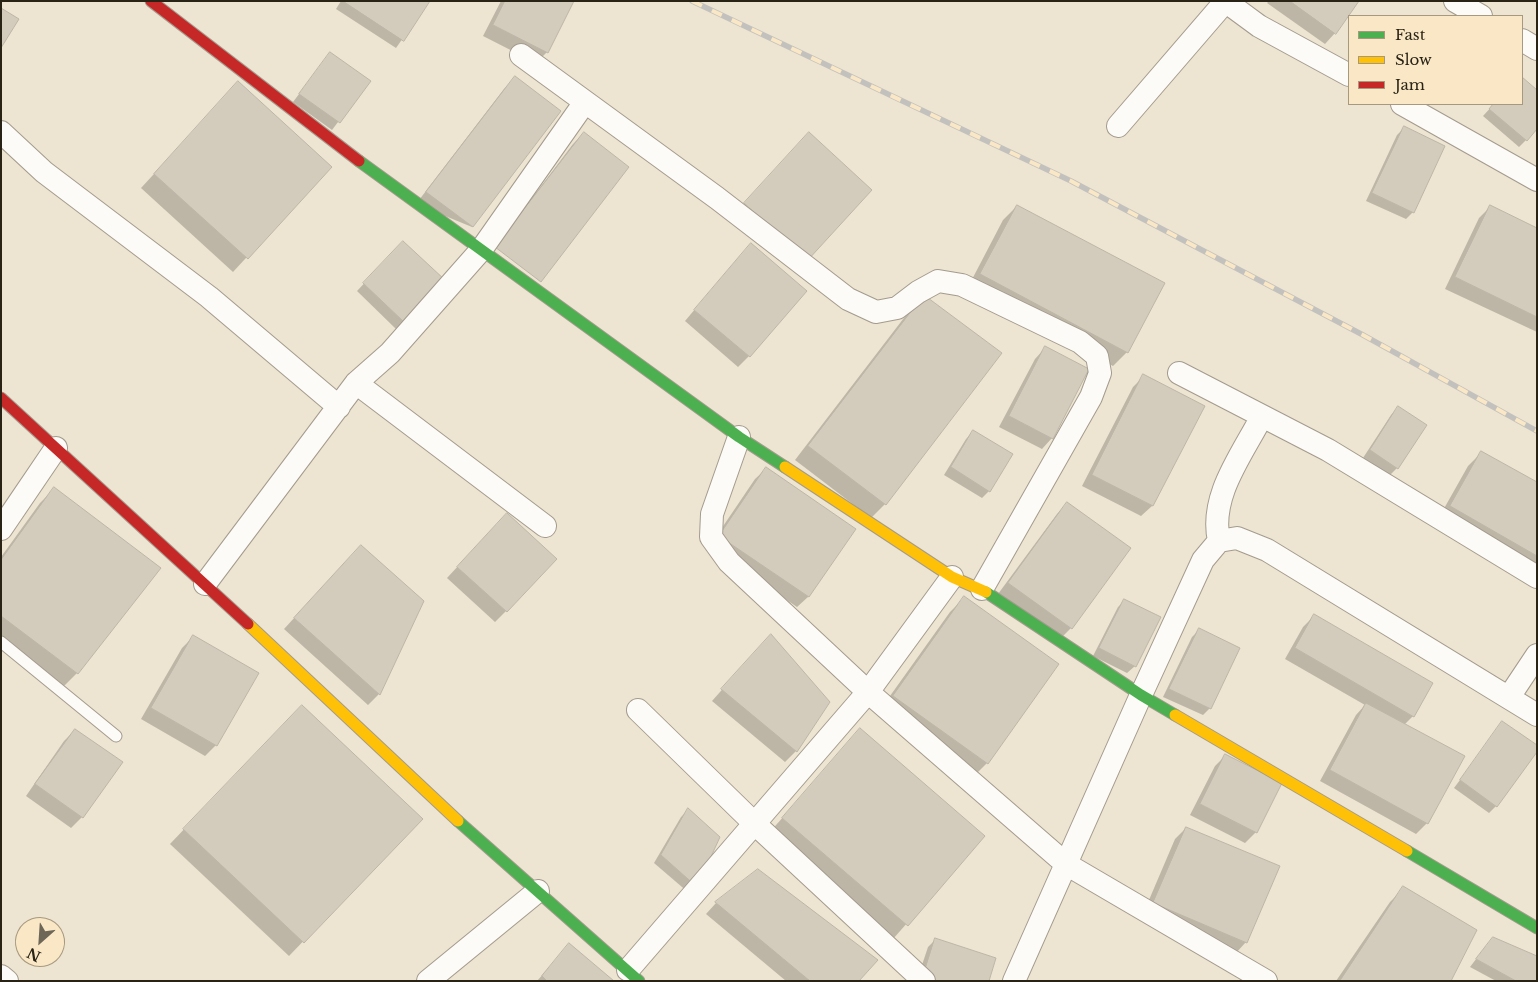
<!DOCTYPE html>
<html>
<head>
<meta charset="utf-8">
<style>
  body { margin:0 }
  #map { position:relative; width:1538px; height:982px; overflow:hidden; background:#ede4d1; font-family:"Libre Baskerville",serif }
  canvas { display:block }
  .frame { position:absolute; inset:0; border:2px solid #292316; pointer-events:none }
  .legend { position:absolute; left:1348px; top:15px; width:175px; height:90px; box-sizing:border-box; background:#f9e7c5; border:1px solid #a6997f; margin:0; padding:6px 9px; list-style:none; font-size:15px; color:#292316 }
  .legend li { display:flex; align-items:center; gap:10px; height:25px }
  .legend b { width:25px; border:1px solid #a6997f }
  .north { position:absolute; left:15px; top:917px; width:50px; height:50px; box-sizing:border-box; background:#f9e7c5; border:1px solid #a6997f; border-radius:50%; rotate:206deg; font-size:14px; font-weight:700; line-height:20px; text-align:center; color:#292316 }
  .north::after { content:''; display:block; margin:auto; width:18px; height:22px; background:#6e6757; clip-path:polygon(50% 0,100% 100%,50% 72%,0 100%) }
</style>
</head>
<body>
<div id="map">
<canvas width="1538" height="982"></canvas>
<div class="frame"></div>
<ul class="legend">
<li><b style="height:6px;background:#4caf50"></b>Fast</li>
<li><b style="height:6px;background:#ffc107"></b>Slow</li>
<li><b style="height:6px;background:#c62828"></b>Jam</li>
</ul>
<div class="north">N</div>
</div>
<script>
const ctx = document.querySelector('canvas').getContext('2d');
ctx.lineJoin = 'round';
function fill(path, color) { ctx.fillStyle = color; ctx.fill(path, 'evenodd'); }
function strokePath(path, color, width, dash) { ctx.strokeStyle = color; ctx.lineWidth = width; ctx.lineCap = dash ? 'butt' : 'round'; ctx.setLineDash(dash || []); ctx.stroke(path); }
const shadow = new Path2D(`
  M341 1H429L396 48 336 9Z
  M501 1H573L547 52 536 63 483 36Z
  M1269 1H1358L1335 33 1325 44 1267 3Z
  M330 53 369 81 332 130 293 102Z
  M515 78 559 112 472 227 416 204 504 89Z
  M1522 79 1537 92 1526 140 1519 147 1483 116 1494 104H1522Z
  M225 97 330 167 233 272 141 188Z
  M1404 128 1413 212 1406 219 1366 201 1397 135Z
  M584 133 486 259 573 144Z
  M1017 206 1127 352 1113 366 967 289 1003 220Z
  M1490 207 1537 229V332L1445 289 1479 218Z
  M403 242 443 280 396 329 357 291Z
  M740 256 749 356 738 367 685 321Z
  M924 296 885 504 871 518 795 460 910 310Z
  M1045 348 1052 438 1042 449 999 427 1035 359Z
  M1144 376 1203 407 1152 506 1141 516 1082 486 1133 387Z
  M1398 408 1397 468 1390 475 1363 458 1391 415Z
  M974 431 989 491 982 498 944 475 966 439Z
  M1482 452 1537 484V578L1437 521 1468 466Z
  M766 469 854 529 808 597 797 607 709 547 755 479Z
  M54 489 77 673 63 687 1 640V557L40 503Z
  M1068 503 1129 548 1071 628 1060 639 998 594 1057 514Z
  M496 525 506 611 495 622 447 578Z
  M350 557 422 601 379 694 368 705 284 629Z
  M964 598 987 763 973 777 880 710 950 612Z
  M1125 600 1135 666 1127 673 1093 656 1118 607Z
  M1314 616 1413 716 1404 725 1427 823 1416 834 1320 781 1356 715 1365 705 1285 659 1303 627Z
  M1199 630 1210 708 1203 715 1163 697 1192 637Z
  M193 637 216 745 205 756 141 719 182 648Z
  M760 647 829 702 796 751 785 762 712 701Z
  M288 720 421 819 289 956 170 844Z
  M1503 722 1496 806 1489 813 1454 788Z
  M75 730 82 817 71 828 26 796 64 741Z
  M860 730 984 836 893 939 769 833Z
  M1226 755 1256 832 1245 843 1190 815 1215 766Z
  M688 810 718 837 689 893 654 863 681 817Z
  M1186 828 1246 942 1236 953 1143 914 1175 839Z
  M1404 888 1449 981H1336L1390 902Z
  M716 903 858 981H786L706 914Z
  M935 940 987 981 917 980 928 947Z
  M569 945 612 981H537Z
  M1486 946 1537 981H1496L1470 967Z`);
const building = new Path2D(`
  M343 1H430L404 41Z
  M505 1H574L548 53 493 25Z
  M1290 1H1359L1336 34Z
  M1 8 19 19 1 48Z
  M330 52 371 81 340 123 299 94Z
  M515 76 561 111 473 227 426 192Z
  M1522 77 1537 90V129L1527 141 1489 109 1493 104H1522Z
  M238 81 332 167 248 259 154 174Z
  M1404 126 1445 146 1414 213 1372 193Z
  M584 132 629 167 541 282 495 247Z
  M809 132 872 190 807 261 744 203Z
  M1017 205 1165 283 1128 353 980 274Z
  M1490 205 1537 228V317L1455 277Z
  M403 241 445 280 404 322 363 283Z
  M751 243 807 291 750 357 694 310Z
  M924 295 1002 353 886 505 808 446Z
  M1045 346 1089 369 1053 439 1009 416Z
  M1143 374 1205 406 1153 506 1092 475Z
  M1398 406 1427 425 1398 469 1370 450Z
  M973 430 1013 454 990 492 951 467Z
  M1481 451 1537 482V556L1450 506Z
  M766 467 856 529 809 597 719 536Z
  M54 487 161 568 78 674 1 616V560Z
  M1067 502 1131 548 1072 629 1008 583Z
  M507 513 557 559 507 612 457 567Z
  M361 545 424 601 380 695 294 618Z
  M964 596 1059 664 988 764 893 696Z
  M1124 599 1161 617 1136 667 1099 648Z
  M1314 614 1433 683 1414 717 1295 648Z
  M1199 628 1240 648 1211 709 1169 689Z
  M771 634 830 702 797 752 721 689Z
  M193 635 259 673 217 746 151 708Z
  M1366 703 1465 756 1428 824 1330 770Z
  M302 705 423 819 304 943 183 829Z
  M1502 721 1537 745V752L1497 807 1460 780Z
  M860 728 985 836 908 926 782 818Z
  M75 729 123 762 83 818 35 784Z
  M1225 754 1282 783 1257 833 1200 804Z
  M688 808 720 837 697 887 661 855Z
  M1186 827 1280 866 1247 943 1153 903Z
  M758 869 878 960 859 981H810L715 902Z
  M1403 886 1477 930 1451 981H1340Z
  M1493 937 1537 956V981H1516L1476 959Z
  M935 938 996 958 989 981H935L924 973Z
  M569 943 614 981H547L542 976Z`);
const lane = new Path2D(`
  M1 642 116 736`);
const street = new Path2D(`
  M1225 1 1259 26 1349 75
  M1455 1 1481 16
  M1522 40 1537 49
  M521 55 717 198 848 299 876 312 897 308 918 292 938 281 962 285 1080 342 1097 356 1100 373 1091 397 982 589
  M1402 104 1537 180
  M1118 126 1224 3
  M1 132 44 172 209 297 339 407
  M1179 373 1328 450 1537 577
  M356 383 545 526
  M739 437 712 514 711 537 729 562 868 692 1066 864 1266 981
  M1 529 56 448
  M1219 541C1209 496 1242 455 1262 416
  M205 584 356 383 390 353 481 250 585 102
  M1509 697 1537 655
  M638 710 755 824 924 981
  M628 970 868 692 952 577
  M1 976 7 981
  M428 981 538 891
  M1014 981 1141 695 1203 560 1219 541 1237 538 1267 550 1537 715`);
const fast = new Path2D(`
  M359 161 739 437 785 467
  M986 592 1141 695 1175 715
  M458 821 639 981
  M1407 851 1537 928`);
const slow = new Path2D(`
  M785 467 952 577 986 592
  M248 624 458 821
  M1175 715 1407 851`);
const jam = new Path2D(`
  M151 1 359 161
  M1 398 248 624`);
const rail = new Path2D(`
  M692 1 1071 181 1363 335 1537 431`);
fill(shadow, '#0003');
fill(building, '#d3ccbd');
strokePath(building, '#bdb6a8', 1);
strokePath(lane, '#a39b8d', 13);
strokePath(street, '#a39b8d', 24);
strokePath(fast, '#a39b8d', 13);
strokePath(slow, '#a39b8d', 13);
strokePath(jam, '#a39b8d', 13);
strokePath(lane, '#fcfbf8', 11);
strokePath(street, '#fcfbf8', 22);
strokePath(fast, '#4caf50', 11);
strokePath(slow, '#ffc107', 11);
strokePath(jam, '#c62828', 11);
strokePath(rail, '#c3c1bd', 5.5);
strokePath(rail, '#f9e7c5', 4, [11]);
</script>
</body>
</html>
